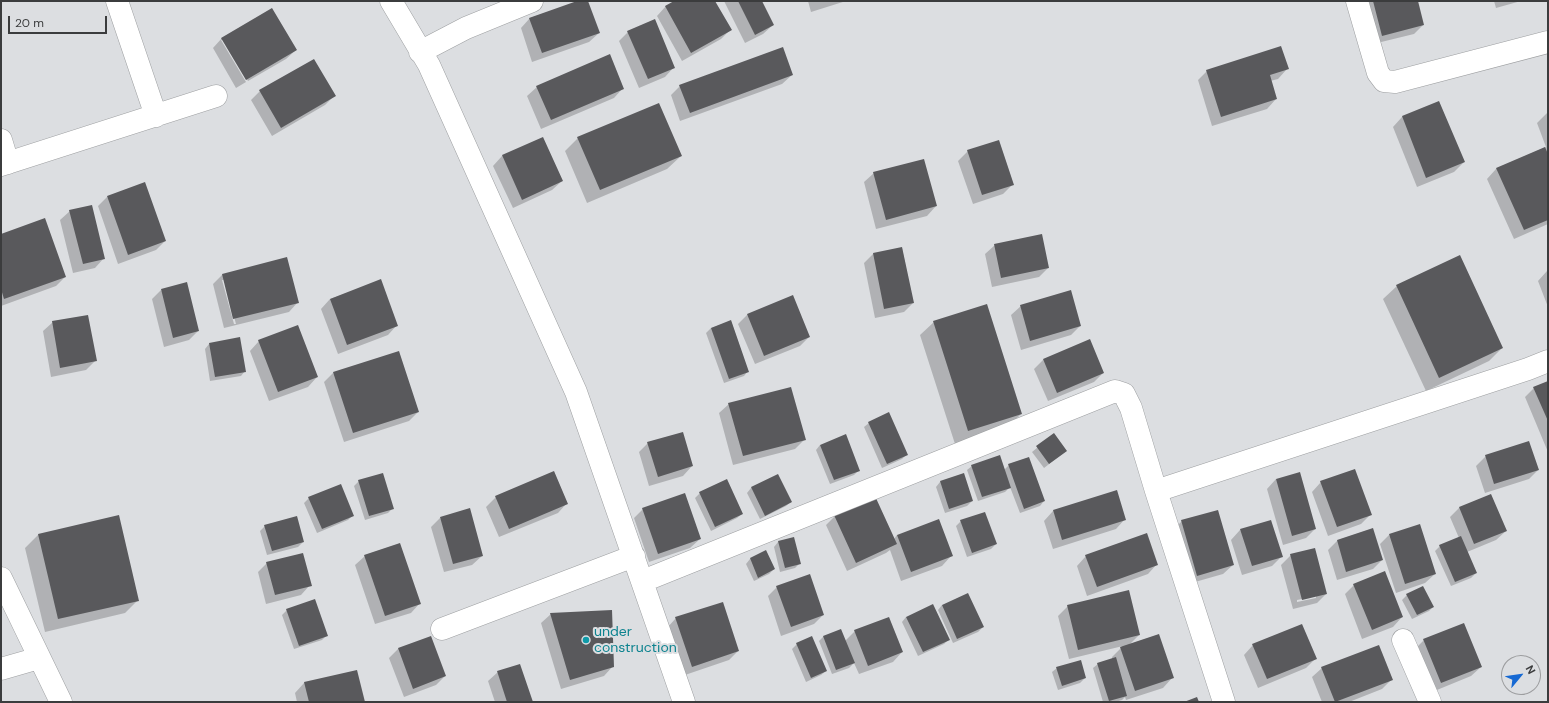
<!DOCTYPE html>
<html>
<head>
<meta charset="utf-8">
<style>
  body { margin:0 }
  #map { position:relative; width:1549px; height:703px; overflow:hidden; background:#dcdee1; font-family:"DM Sans",sans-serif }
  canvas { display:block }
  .frame { position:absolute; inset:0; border:2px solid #3b3c3d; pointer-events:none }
  .north { position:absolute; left:1501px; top:655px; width:40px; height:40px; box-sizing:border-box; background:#dcdee1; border:1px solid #9c9d9f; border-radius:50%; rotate:61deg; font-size:11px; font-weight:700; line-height:16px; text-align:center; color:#3b3c3d }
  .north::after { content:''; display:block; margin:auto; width:14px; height:18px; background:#1669d3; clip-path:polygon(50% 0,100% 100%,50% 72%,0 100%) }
  .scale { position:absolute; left:8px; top:16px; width:99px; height:18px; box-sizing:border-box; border:2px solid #3b3c3d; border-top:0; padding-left:5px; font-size:12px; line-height:14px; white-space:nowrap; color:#3b3c3d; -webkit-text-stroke:3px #dcdee1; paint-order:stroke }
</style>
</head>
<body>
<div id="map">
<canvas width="1549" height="703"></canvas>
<div class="frame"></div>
<div class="north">N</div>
<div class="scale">20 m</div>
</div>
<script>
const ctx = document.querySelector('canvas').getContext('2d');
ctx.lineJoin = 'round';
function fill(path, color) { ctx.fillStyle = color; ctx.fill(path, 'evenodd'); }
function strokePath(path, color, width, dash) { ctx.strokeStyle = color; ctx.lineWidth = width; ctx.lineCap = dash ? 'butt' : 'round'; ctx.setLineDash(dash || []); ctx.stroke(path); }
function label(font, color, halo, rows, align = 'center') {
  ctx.font = font + ' "DM Sans",sans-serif'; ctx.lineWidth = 4; ctx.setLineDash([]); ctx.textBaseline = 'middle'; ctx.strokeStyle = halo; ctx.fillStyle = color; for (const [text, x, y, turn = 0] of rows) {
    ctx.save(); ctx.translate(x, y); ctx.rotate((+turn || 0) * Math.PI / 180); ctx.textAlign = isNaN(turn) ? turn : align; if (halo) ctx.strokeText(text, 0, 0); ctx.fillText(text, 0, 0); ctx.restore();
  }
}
const shadow = new Path2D(`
  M580 1H587L599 33 589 42 532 62 521 28 530 18Z
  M676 1H714L730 30 721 39 682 61 657 16 666 6Z
  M724 1H761L773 25 763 34 745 43Z
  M808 1H846L811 12Z
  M1361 1H1417L1423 25 1414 34 1373 44Z
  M1494 1H1521L1496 8Z
  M628 32 674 67 665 77 639 88 619 41Z
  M222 38 296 50 286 59 248 81 224 40H221L246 82 236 88 213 48Z
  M1287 69 1278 79 1270 81 1276 99 1267 109 1212 126 1198 80 1207 71Z
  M792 75 782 84 680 121 671 95 680 86Z
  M537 87 623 88 614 98 541 129 527 96Z
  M260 91 334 96 325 105 272 136 251 100Z
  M1439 102 1464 162 1454 172 1417 187 1393 127 1402 117Z
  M1548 112V224L1514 239 1487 179 1496 169 1546 147 1537 123Z
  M542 138 562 181 552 190 513 208 493 166 502 156Z
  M578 138 681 156 667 169 587 203 565 151Z
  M968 151 1013 184 1003 194 973 204 958 161Z
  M874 173 936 206 927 216 876 229 864 182Z
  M107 197 165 241 156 250 118 264 98 206Z
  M70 211 104 258 95 268 73 273 60 220Z
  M1 235 65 277 56 286 1 306Z
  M995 245 1048 268 1039 277 992 287 985 254Z
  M902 248 913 303 904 312 875 318 864 263 873 254Z
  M287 259 298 302 289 312 224 328 213 284 222 275ZM222 280H224L236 324H234Z
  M1547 271H1548V307L1538 281Z
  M380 281 397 325 388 335 338 354 321 309 330 299Z
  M1397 286 1502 348 1489 361 1426 391 1383 299Z
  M161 290 198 331 189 340 164 347 152 299Z
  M1021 306 1080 326 1071 335 1021 350 1011 315Z
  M747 315 809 337 800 346 755 364 738 324Z
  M731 321 748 371 744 376 724 383 706 333 711 328Z
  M53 322 95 361 86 370 51 377 43 331Z
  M934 322 1021 414 1008 427 955 444 920 335Z
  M259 341 317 377 308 387 269 401 250 351Z
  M209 344 245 371 241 376 210 381 205 349Z
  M1043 360 1103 373 1094 382 1048 401 1034 369Z
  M333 373 418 412 409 421 344 442 324 382Z
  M1548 382V452L1525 397 1534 388Z
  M729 404 804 440 795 449 733 465 719 413Z
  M869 423 907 454 902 459 882 468 864 427Z
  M1054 434 1066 451 1044 468 1032 452Z
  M648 443 692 466 683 476 649 486 639 452Z
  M820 445 859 470 854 475 830 484 816 450Z
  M1486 456 1538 470 1529 479 1485 493 1476 466Z
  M1009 465 1044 501 1040 506 1020 513 1010 487 1005 492 978 501 967 470 972 466 1004 470Z
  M554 472 567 503 558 513 499 537 486 507 496 497Z
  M778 475 791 502 786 506 760 519 747 493 751 488Z
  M963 475 972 501 967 506 945 513 936 487 940 482Z
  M1276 479 1315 529 1306 538 1283 545 1267 489Z
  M359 481 392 509 388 513 365 520 354 486Z
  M1321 482 1371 514 1361 524 1328 536 1312 492Z
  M700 493 742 514 737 518 711 531 695 498Z
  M1491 495 1506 531 1496 540 1467 552 1476 573 1471 578 1451 586 1435 551 1440 546 1459 538 1450 517 1459 508Z
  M309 498 353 515 348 520 317 533 304 503Z
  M643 509 700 539 690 548 649 562 634 518Z
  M1053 511 1125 519 1116 529 1053 549 1044 521Z
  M118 516 138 600 125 613 45 632 25 548 38 535Z
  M835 516 894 539 897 535 951 556 942 566 901 581 890 550 886 553 847 571 826 525Z
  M440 518 482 556 472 565 444 572 431 527Z
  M961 521 996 544 991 549 967 557 956 526Z
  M1182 521 1233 565 1223 574 1188 584 1172 531Z
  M265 526 303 542 298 547 267 555 260 531Z
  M1240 530 1282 556 1272 566 1242 575 1231 540Z
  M1373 530 1382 560 1373 569 1337 580 1328 550 1337 541Z
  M1389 535 1435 574 1425 583 1396 593 1380 544Z
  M793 538 800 563 795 568 780 572 774 547 778 542Z
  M766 551 774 569 769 574 754 581 746 564 750 559Z
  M1291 555 1326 594 1317 603 1293 609 1281 565ZM1316 596V598L1297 602V600Z
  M365 556 420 603 411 613 375 624 355 565Z
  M1086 556 1157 564 1148 574 1087 596 1077 566Z
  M267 563 310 585 301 595 266 604 258 572Z
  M1354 585 1402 617 1393 627 1362 639 1345 594Z
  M777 587 823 615 814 624 781 636 768 596Z
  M1407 595 1433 607 1429 611 1412 619 1402 600Z
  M942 605 983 627 978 632 953 643 938 610Z
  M1068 606 1139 635 1129 645 1172 678 1163 688 1126 700 1125 697 1122 700 1115 702H1103L1093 668 1098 664 1112 659V657L1123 646 1069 659 1058 616Z
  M287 610 326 636 322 640 294 649 282 615Z
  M551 614 613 666 604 676 561 689 541 623Z
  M906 617 949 639 944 644 918 656 902 622Z
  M676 618 738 651 729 660 682 676 667 628Z
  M841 630 845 641 855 631 902 652 893 662 859 674 854 663 849 668 832 674 819 641 823 637Z
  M431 637 445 676 436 685 404 697 389 658 398 649Z
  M1424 640 1481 667 1471 676 1432 692 1415 649Z
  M797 644 826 671 821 675 806 682 792 649Z
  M1253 645 1315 659 1306 668 1258 688 1244 655Z
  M1057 668 1085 678 1080 683 1058 690 1052 672Z
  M1322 668 1392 679 1382 689 1349 702H1322L1312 677Z
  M356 671 364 702H297L295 693 304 683Z
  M498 672 531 702H495L488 681Z`);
const building = new Path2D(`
  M577 1H588L600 33 542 53 529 18Z
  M674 1H715L732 30 691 53 665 6Z
  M738 1H762L774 25 755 35Z
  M1373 1H1418L1424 25 1382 36Z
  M272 8 297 50 246 80 221 38Z
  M655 19 675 68 648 79 627 31Z
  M1281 46 1289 69 1270 75 1277 99 1221 117 1206 70Z
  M783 47 793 75 690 113 679 85Z
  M610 54 624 89 551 120 536 86Z
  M314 59 336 96 281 128 259 90Z
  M1439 101 1465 162 1426 178 1402 116Z
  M659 103 682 156 600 190 577 137Z
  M543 137 563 181 522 200 502 155Z
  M999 140 1014 185 982 195 967 150Z
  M1545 147 1548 154V220L1524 230 1496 168Z
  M924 159 937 206 886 220 873 172Z
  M145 182 166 241 128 255 107 196Z
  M92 205 105 259 83 264 69 210Z
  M45 218 66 277 4 299 1 289V234Z
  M1042 234 1049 268 1001 278 994 244Z
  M902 247 914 303 884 309 873 253Z
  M1460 255 1503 348 1439 378 1396 285Z
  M287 257 299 303 233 319 222 274Z
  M381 279 398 326 347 345 330 299Z
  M187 282 199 331 173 338 161 289Z
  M1071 290 1081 326 1030 341 1020 305Z
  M793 295 810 337 764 356 747 314Z
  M987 304 1022 414 968 431 933 321Z
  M88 315 97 361 60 368 52 321Z
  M731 320 749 372 729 379 711 328Z
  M298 325 318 377 278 392 258 340Z
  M240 337 246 372 215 377 209 343Z
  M1090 339 1104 373 1057 393 1043 359Z
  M399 351 419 412 353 433 333 372Z
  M1548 381V421L1533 387Z
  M791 387 806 440 743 456 728 403Z
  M889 412 908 455 887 464 868 422Z
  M683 432 693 466 658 477 647 442Z
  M1054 433 1067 451 1049 464 1036 446Z
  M846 434 860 471 834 480 820 445Z
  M1529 441 1539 470 1494 484 1485 455Z
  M1000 455 1011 488 982 497 971 465Z
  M1029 457 1045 501 1024 509 1008 464Z
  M1355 469 1372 515 1337 527 1320 481Z
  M554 471 568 504 509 529 495 496Z
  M1300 472 1316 529 1292 536 1276 479Z
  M383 473 394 509 369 516 358 480Z
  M964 473 973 501 949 509 940 481Z
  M778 474 792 502 765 516 751 487Z
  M727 479 743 514 715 527 699 492Z
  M341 484 354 516 322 529 308 497Z
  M1117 490 1126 520 1062 540 1053 510Z
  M685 493 701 539 658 554 642 508Z
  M1491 494 1507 531 1474 544 1459 507Z
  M875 496 897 544 856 563 834 515Z
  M470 508 483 556 453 564 440 517Z
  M1218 510 1234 565 1197 576 1181 520Z
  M985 512 997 544 972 553 960 520Z
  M119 515 139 601 58 619 38 534Z
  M297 516 304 542 272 551 264 525Z
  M939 519 953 556 911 572 897 535Z
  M1271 520 1283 557 1252 566 1240 529Z
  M1420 524 1436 574 1405 584 1389 534Z
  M1373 528 1383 560 1346 572 1337 540Z
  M1147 533 1158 565 1097 587 1085 555Z
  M1461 536 1477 573 1455 582 1439 545Z
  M794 537 801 564 785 568 778 541Z
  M400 543 421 604 385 616 364 555Z
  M1315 548 1327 594 1302 600 1290 554Z
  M766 550 775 569 758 578 750 558Z
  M303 553 312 586 275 595 266 562Z
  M1385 571 1403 617 1372 630 1353 584Z
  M810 574 824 615 791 627 776 586Z
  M1423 586 1434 607 1417 615 1406 594Z
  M1129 590 1140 635 1078 650 1067 605Z
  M968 593 984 627 957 639 942 605Z
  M315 599 328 636 299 646 286 609Z
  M723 602 739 651 692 667 675 617Z
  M933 604 950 640 923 652 906 617Z
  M612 610 614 667 570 680 550 613Z
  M889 617 903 652 868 666 854 630Z
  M1464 623 1482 667 1441 683 1423 639Z
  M1302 624 1317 659 1267 679 1252 644Z
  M841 629 855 663 836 670 823 636Z
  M1159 634 1174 678 1135 691 1120 647Z
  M431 636 446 676 413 689 398 648Z
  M812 636 827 671 811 678 796 643Z
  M1379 645 1393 680 1335 702 1321 667Z
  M1116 657 1127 696 1109 701 1097 663Z
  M1081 660 1086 678 1062 686 1056 667Z
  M520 664 533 702H507L497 671Z
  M357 670 365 702H309L304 682Z
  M1197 697 1199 702H1184Z`);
const minor = new Path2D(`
  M117 1 156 116
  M391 1 429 65 576 392 684 702
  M1357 1 1378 73 1384 81 1395 82 1548 42
  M420 52 466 28 532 1
  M1 140 8 163
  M1 165 216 96
  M1156 491 1528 369 1548 361
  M1 578 61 702
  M643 581 1115 391 1124 394 1131 408 1156 491 1224 702
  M442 629 634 556
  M1403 640 1430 702
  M1 669 39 658`);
const markers = [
  [586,640,4,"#0f9aa8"]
];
const cultureNames = [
  ["under",594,632],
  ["construction",594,648]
];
fill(shadow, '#0003');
fill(building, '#59595c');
strokePath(minor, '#9d9fa1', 23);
strokePath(minor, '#fff', 22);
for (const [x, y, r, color] of markers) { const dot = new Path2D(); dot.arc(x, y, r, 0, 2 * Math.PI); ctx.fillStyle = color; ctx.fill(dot); strokePath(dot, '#dcdee1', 1.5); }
label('14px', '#0d838f', '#dcdee1', cultureNames, 'left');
</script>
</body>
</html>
